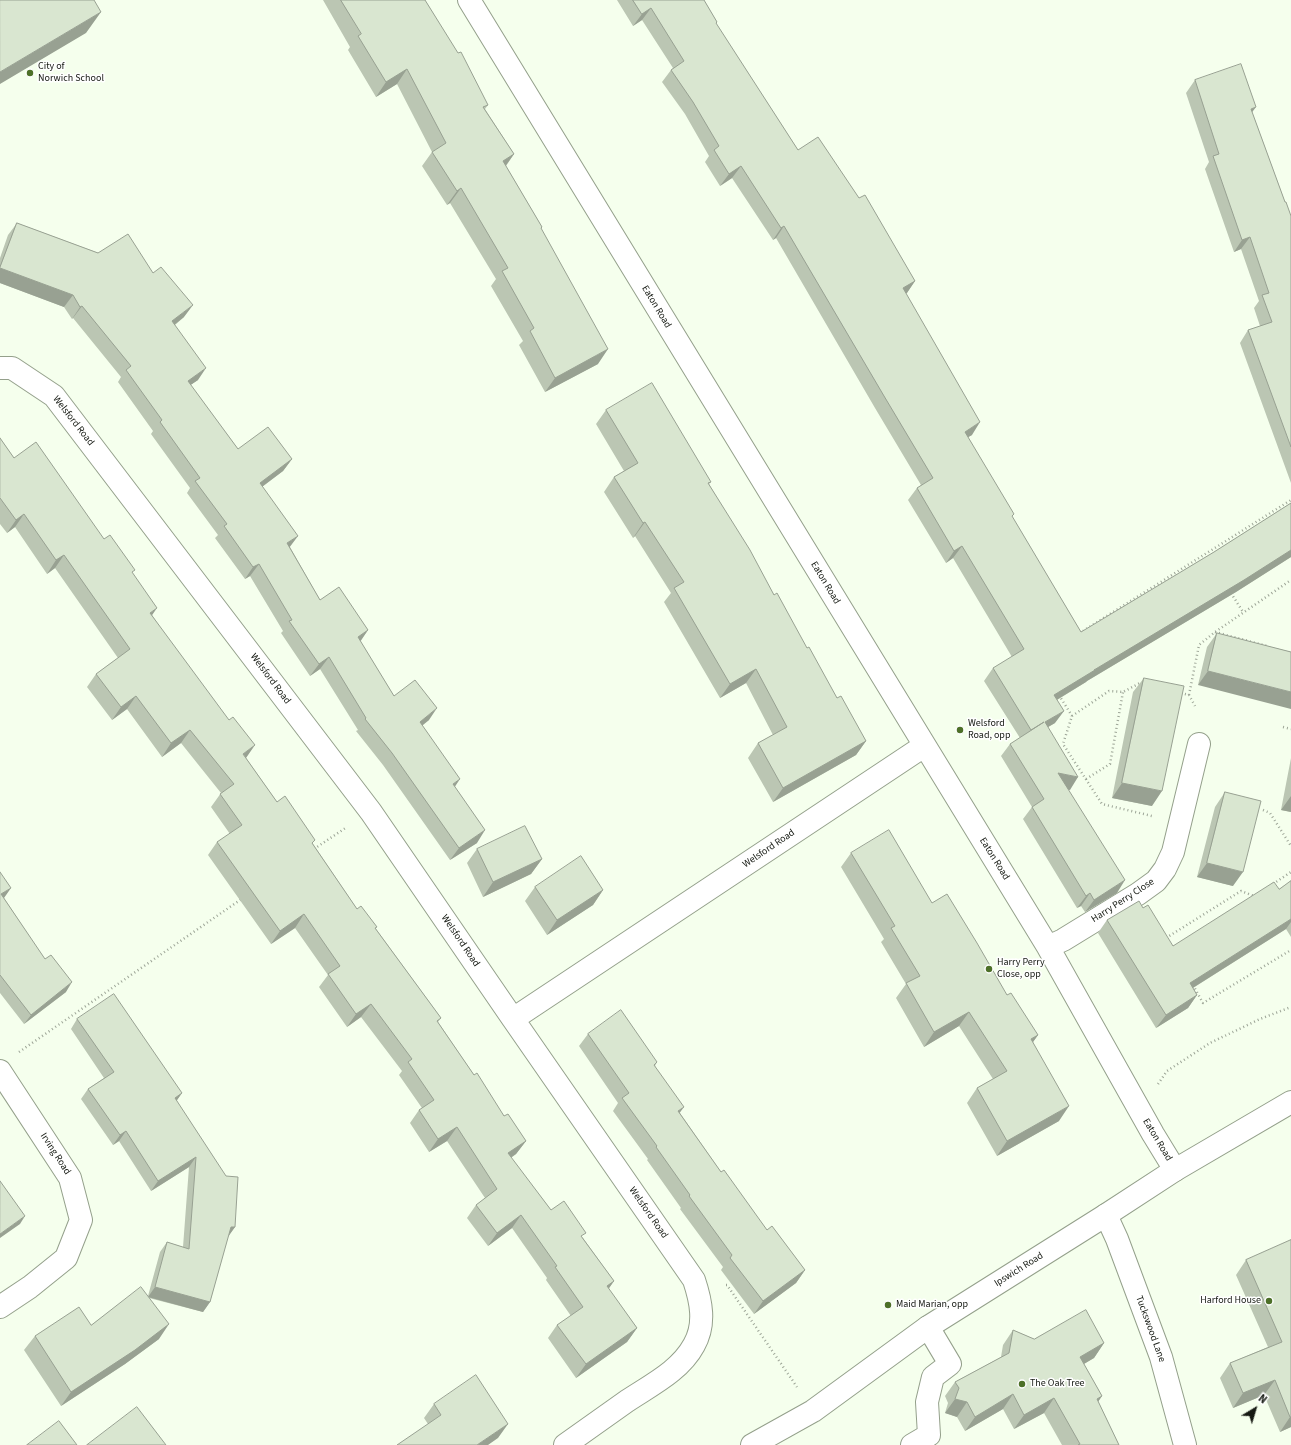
<!DOCTYPE html>
<html>
<head>
<meta charset="utf-8">
<style>
  body { margin:0 }
  #map { position:relative; width:1291px; height:1445px; overflow:hidden; background:#f5ffed; font-family:"Source Sans 3",sans-serif }
  canvas { display:block }
  .north { position:absolute; left:1235px; top:1389px; width:40px; height:40px; -webkit-text-stroke:3px #fff; paint-order:stroke; rotate:38deg; font-size:11px; font-weight:700; line-height:16px; text-align:center; color:#151912 }
  .north::after { content:''; display:block; margin:auto; width:14px; height:18px; background:#151912; clip-path:polygon(50% 0,100% 100%,50% 72%,0 100%) }
</style>
</head>
<body>
<div id="map">
<canvas width="1291" height="1445"></canvas>
<div class="north">N</div>
</div>
<script>
const ctx = document.querySelector('canvas').getContext('2d');
ctx.lineJoin = 'round';
function strokePath(path, color, width, dash) { ctx.strokeStyle = color; ctx.lineWidth = width; ctx.lineCap = dash ? 'butt' : 'round'; ctx.setLineDash(dash || []); ctx.stroke(path); }
function fill(path, color) { ctx.fillStyle = color; ctx.fill(path, 'evenodd'); }
function label(font, color, halo, rows, align = 'center') {
  ctx.font = font + ' "Source Sans 3",sans-serif'; ctx.lineWidth = 3; ctx.setLineDash([]); ctx.textBaseline = 'middle'; ctx.strokeStyle = halo; ctx.fillStyle = color; for (const [text, x, y, turn = 0] of rows) {
    ctx.save(); ctx.translate(x, y); ctx.rotate((+turn || 0) * Math.PI / 180); ctx.textAlign = isNaN(turn) ? turn : align; if (halo) ctx.strokeText(text, 0, 0); ctx.fillText(text, 0, 0); ctx.restore();
  }
}
const path = new Path2D(`
  M1231 593 1243 612
  M1083 631 1291 500
  M1215 632 1267 646
  M1143 683H1140L1123 692 1109 691 1072 716 1063 744 1102 804 1152 816
  M1181 693 1189 695 1195 706
  M1059 695 1072 716
  M1189 695 1199 645 1215 632 1291 580
  M1283 727 1291 729
  M1086 779 1110 764 1123 692
  M1263 810 1270 813 1291 846
  M314 849 347 827
  M1273 884 1291 872
  M1166 938 1241 891 1254 896
  M1193 985 1203 1003 1291 950
  M19 1052 243 898
  M1158 1084 1167 1071 1210 1043 1260 1019 1291 1007
  M726 1285H727L797 1387`);
const minor = new Path2D(`
  M469 0 1048 947 1153 1134 1175 1170
  M0 368H12L54 396 371 812 513 1019 924 746
  M1048 947 1063 940 1138 894 1156 881 1165 869 1173 852 1199 744
  M513 1019 694 1280C701 1301 706 1324 694 1345 680 1371 651 1385 627 1401 606 1416 586 1430 565 1445
  M0 1071 70 1178 81 1220 66 1258 30 1287 0 1307
  M1106 1215 1117 1239 1161 1357 1185 1445
  M912 1445 929 1435 927 1402 933 1377 950 1364 928 1327`);
const highway = new Path2D(`
  M752 1445 813 1411 928 1327 1106 1215 1175 1170 1291 1102`);
const wall = new Path2D(`
  M323 0H425L488 105 485 109 514 154 506 166 542 227 541 229 598 364 545 392 519 345 523 341 491 286 496 279 450 203 447 205 422 166 432 152 397 84 376 97 348 50 350 47Z
  M617 0H704L717 22 716 24 798 150 859 198 915 281 906 294 972 435 968 437 1012 517 1081 632 1214 552 1291 503V557L1236 592 1087 681 1086 682 1057 700 1055 723 1048 727 1070 790 1068 789 1117 893 1085 912 1081 906 1077 908 1023 819 1032 807 1001 756 1010 744 1020 738 984 681 993 668 1012 657 953 558 946 563 908 500 917 488 921 485 875 408 776 238 773 240 732 178 720 186 705 162 709 156 685 114 662 82 671 70 673 68 642 20 633 26Z
  M1195 80 1252 112 1285 202 1291 216V483L1240 343 1248 330 1260 326 1254 308 1259 301 1241 249 1234 252 1205 169 1209 162 1186 93Z
  M17 223 153 273 184 317 175 325 198 380 190 385 238 449 292 459 283 471 262 487 290 547 320 600 368 630 360 641 394 696 429 720 422 726 455 787 477 843 450 860 383 765 356 731 358 730 320 669 310 676 281 633 283 631 250 576 245 579 215 538 218 535 187 493 190 488 151 434 153 431 118 382 121 377 73 318 72 319 64 307 0 283V258L8 235Z
  M606 410 711 482 709 484 774 595 837 698 866 741 856 755 773 802 748 758 758 743 773 735 746 683 720 698 664 602 671 593 635 536 633 538 604 492 614 477 624 471 596 424Z
  M0 438 14 458 104 539 132 573 152 615 246 758 277 802 313 844 357 909 376 929 441 1018 438 1022 474 1075 504 1116 526 1141 516 1154 511 1158 551 1210 583 1238 614 1281 608 1289 637 1328 627 1342 576 1378 548 1338 557 1325 571 1316 546 1280 547 1278 512 1228 488 1246 467 1218 476 1205 485 1198 447 1141 429 1152 410 1123 419 1110 422 1108 399 1075 402 1071 361 1017 347 1027 319 987 328 975 295 928 271 944 208 855 217 842 230 834 211 807 221 793 181 743 162 757 127 709 112 720 87 687 96 674 118 658 55 568 47 574 15 527 7 533 0 524Z
  M1217 633 1291 652 1198 685 1207 647Z
  M1144 678 1152 806 1112 798 1133 692Z
  M1291 758V812L1281 810Z
  M1225 792 1233 886 1197 877 1215 807Z
  M477 849 542 859 531 874 483 897 467 863Z
  M851 853 932 903 1007 995 1038 1035 1033 1042 1059 1121 997 1156 967 1103 977 1088 993 1079 959 1026 924 1047 896 998 906 984 881 942 884 939 841 867Z
  M0 872 4 898 66 992 24 1024 0 993Z
  M1291 881V937L1286 929 1193 988 1197 995 1188 1008 1156 1028 1098 933 1107 920 1143 908 1173 946 1279 889Z
  M535 887 603 890 593 905 547 935 525 901Z
  M77 1019 182 1093 176 1101 235 1227 228 1236 210 1302 203 1312 149 1298 159 1339 125 1364 61 1406 24 1350 35 1336 91 1325 148 1296 160 1252 167 1242 183 1247 189 1167 151 1191 119 1141 113 1145 81 1099 88 1089 104 1078 71 1029Z
  M588 1034 657 1062 655 1066 680 1113 721 1172 767 1230 805 1270 796 1283 754 1314 721 1270 723 1267 680 1209 681 1208 647 1160 648 1159 613 1111 618 1103 579 1046Z
  M1291 1240V1427L1280 1432 1264 1395 1233 1408 1220 1378 1230 1363 1268 1347 1236 1275 1246 1260Z
  M1013 1330 1034 1339 1104 1343 1094 1358 1084 1364 1102 1396 1098 1401 1119 1445H1062L1044 1413 1014 1429 1003 1409 965 1431 957 1417 945 1413 948 1403 945 1396 955 1382 1001 1357 1003 1345Z
  M434 1404 498 1438 428 1424 424 1418Z`);
const shadedWall = new Path2D(`
  M651 8 642 20 633 26 642 14Z
  M101 12 86 33 0 84V72Z
  M407 69 397 84 376 97 386 82Z
  M1256 107 1247 119 1251 109Z
  M514 154 504 168 503 161Z
  M741 166 732 178 720 186 729 174Z
  M461 188 450 203 447 205 457 191Z
  M784 226 776 238 773 240 781 228Z
  M1250 237 1241 249 1234 252 1242 240Z
  M0 268 73 295 64 307 0 283Z
  M915 281 907 293 894 301 903 288Z
  M193 305 184 317 164 333 172 321Z
  M82 306 73 318 72 319 80 307Z
  M608 349 598 364 545 392 555 378Z
  M206 368 198 380 179 393 188 381Z
  M980 422 972 435 956 444 965 432Z
  M292 459 283 471 251 495 260 483Z
  M24 514 15 527 7 533 16 520Z
  M645 522 635 536 633 538 643 523Z
  M298 536 289 548 287 543Z
  M962 546 953 558 946 563 954 551Z
  M1291 550V557L1236 592 1087 681 1086 682 1045 707 1054 695 1094 670Z
  M64 555 55 568 47 574 56 560Z
  M259 564 250 576 245 579 253 567Z
  M157 608 148 621 150 613Z
  M368 630 360 642 358 637Z
  M329 657 320 669 310 676 319 664Z
  M756 669 746 683 720 698 730 684Z
  M1208 671 1291 692V709L1198 685Z
  M136 696 127 709 112 720 121 707Z
  M437 708 429 720 411 734 420 722Z
  M1064 711 1055 723 1036 734 1045 722Z
  M190 730 181 743 162 757 171 743Z
  M866 741 856 755 773 802 783 788Z
  M255 745 246 758 243 754Z
  M1058 773 1078 777 1070 790 1049 786Z
  M460 779 452 791 453 784Z
  M1122 783 1162 791 1152 806 1112 798Z
  M1291 796V812L1281 810Z
  M485 830 477 843 450 860 459 848Z
  M542 859 531 874 483 897 493 882Z
  M1207 863 1243 872 1233 886 1197 877Z
  M1125 880 1117 893 1085 912 1094 900Z
  M11 888 4 898 0 900 1 894Z
  M603 890 593 905 547 935 557 920Z
  M1090 893 1081 906 1077 908 1086 896Z
  M304 914 295 928 271 944 280 931Z
  M1291 919V922L1286 929 1180 996 1190 983Z
  M72 982 66 992 24 1024 31 1015Z
  M1197 995 1188 1008 1156 1028 1166 1015Z
  M371 1004 361 1017 347 1027 356 1014Z
  M969 1012 959 1026 924 1047 934 1032Z
  M1038 1035 1028 1049 1031 1039Z
  M182 1093 175 1103V1098Z
  M1069 1106 1059 1121 997 1156 1007 1141Z
  M684 1107 675 1119 678 1111Z
  M457 1127 447 1141 429 1152 438 1139Z
  M126 1131 119 1141 113 1145 120 1135Z
  M526 1141 516 1154 498 1166 508 1153Z
  M196 1157 189 1167 151 1191 158 1181Z
  M521 1215 512 1228 488 1246 497 1233Z
  M25 1216 20 1224 0 1238V1234Z
  M231 1227H235L228 1237Z
  M805 1270 796 1283 754 1314 763 1301Z
  M614 1281 605 1294 607 1286Z
  M155 1287 210 1302 203 1312 148 1297Z
  M169 1324 159 1339 125 1364 61 1406 71 1392Z
  M637 1328 627 1342 576 1378 586 1364Z
  M1104 1343 1094 1358 1070 1372 1080 1357Z
  M1275 1380 1264 1395 1233 1408 1243 1393Z
  M1013 1394 1003 1409 965 1431 975 1417Z
  M1102 1396 1092 1411 1097 1399Z
  M1054 1398 1044 1413 1014 1429 1024 1415Z
  M955 1399 967 1402 957 1417 945 1413Z
  M1290 1417H1291V1427L1280 1432Z
  M508 1424 498 1438 488 1445H477Z`);
const building = new Path2D(`
  M0 0H94L101 12 0 72Z
  M341 0H425L458 53 461 52 488 105 483 107 514 154 503 161 542 227 541 228 608 349 555 378 530 331 534 328 502 271 508 268 461 188 457 191 432 152 446 143 407 69 386 82 358 36 361 34Z
  M633 0H704L717 22 716 23 798 150 818 137 859 198 865 195 915 281 903 288 980 422 965 432 1014 514 1012 516 1081 632 1214 552 1291 503V550L1244 580 1094 670H1095L1054 695 1064 711 1045 722 1078 777 1058 773 1125 880 1094 900 1090 893 1086 896 1032 807 1044 799 1010 744 1044 722 1031 730 993 668 1024 649 962 546 954 551 917 488 933 478 884 396 784 226 781 228 741 166 729 174 714 150 719 146 693 102 671 70 684 61 651 8 642 14Z
  M1241 64 1256 107 1251 109 1285 202H1286L1291 216V447L1248 330 1272 322 1262 295 1269 293 1250 237 1242 240 1213 156 1219 154 1195 80Z
  M17 223 98 253 128 234 153 273 161 267 193 305 172 321 206 368 188 381 238 449 268 427 292 459 260 483 298 536 287 543 320 600 339 587 368 630 358 637 394 696 415 680 437 708 420 722 460 779 453 784 485 830 459 848 392 753 365 719 366 718 329 657 319 664 289 621 292 620 259 564 253 567 224 526 227 524 195 481 200 478 160 422 162 420 126 370 131 366 82 306 80 307 73 295 0 268Z
  M652 383 711 482 708 483 750 550 774 595 777 593 807 648 809 647 837 698 841 696 866 741 783 788 758 743 787 727 756 669 730 684 674 588 684 582 645 522 643 523 614 477 638 463 606 410Z
  M0 438 14 458 36 442 104 539 110 535 135 570 132 572 157 608 150 613 229 720 233 717 255 745 243 754 277 802 285 796 315 840 312 843 357 909 361 906 377 927 375 928 441 1018 437 1021 474 1075 477 1073 504 1116 508 1114 526 1141 508 1153 551 1210 564 1201 586 1233 581 1236 614 1281 607 1286 637 1328 586 1364 557 1325 583 1307 555 1267 557 1266 521 1215 497 1233 476 1205 497 1189 457 1127 438 1139 419 1110 434 1100 408 1062 412 1059 371 1004 356 1014 328 974 340 966 304 914 280 931 217 842 242 825 220 794 234 784 190 730 171 743 136 696 121 707 96 674 130 649 64 555 56 560 24 514 16 520 0 498Z
  M1217 633 1291 652V692L1208 671Z
  M1144 678 1184 686 1162 791 1122 783Z
  M1225 792 1261 801 1243 872 1207 863Z
  M525 826 542 859 493 882 477 849Z
  M889 830 932 903 947 894 977 943 1007 995 1011 993 1038 1035 1031 1039 1069 1106 1007 1141 977 1088 1007 1071 969 1012 934 1032 906 983 920 976 891 928 895 926 851 853Z
  M581 856 603 890 557 920 535 887Z
  M0 872 11 888 1 894 45 959 51 955 72 982 31 1015 0 975Z
  M1291 881V919L1190 983 1197 995 1166 1015 1107 920 1139 901 1143 908 1148 905 1173 946 1274 882 1279 889Z
  M114 994 182 1093 175 1098 226 1176 238 1177 235 1227H231L210 1302 155 1287 167 1242 189 1249 196 1157 158 1181 126 1131 120 1135 88 1089 114 1072 77 1019Z
  M621 1010 657 1062 654 1065 684 1107 678 1111 721 1172 724 1170 767 1230 772 1226 805 1270 763 1301 730 1258 732 1255 689 1196 690 1195 656 1147 657 1146 622 1098 629 1093 588 1034Z
  M0 1181 25 1216 0 1234Z
  M1291 1240V1417H1290L1275 1380 1243 1393 1230 1363 1282 1342 1246 1260Z
  M141 1287 169 1324 135 1350 71 1392 35 1336 79 1307 91 1325Z
  M1086 1310 1104 1343 1080 1357 1102 1396 1097 1399 1119 1445H1078L1080 1444 1054 1398 1024 1415 1013 1394 975 1417 967 1402 955 1399 959 1388 955 1382 1009 1353 1013 1330 1034 1339Z
  M476 1375 508 1424 477 1445H397L441 1415 434 1404Z
  M137 1407 166 1445H87Z
  M59 1421 77 1445H27Z`);
const markers = [
  [30,73,4,"#4d7028"],
  [960,730,4,"#4d7028"],
  [989,969,4,"#4d7028"],
  [1269,1301,4,"#4d7028"],
  [888,1305,4,"#4d7028"],
  [1022,1384,4,"#4d7028"]
];
const poiNames = [
  ["City of",38,67],
  ["Norwich School",38,79],
  ["Welsford",968,724],
  ["Road, opp",968,736],
  ["Harry Perry",997,963],
  ["Close, opp",997,975],
  ["Harford House",1261,1301,"right"],
  ["Maid Marian, opp",896,1305],
  ["The Oak Tree",1030,1384]
];
const streetNames = [
  ["Eaton Road",656,307,59],
  ["Welsford Road",73,421,52],
  ["Eaton Road",825,583,59],
  ["Welsford Road",270,679,53],
  ["Welsford Road",769,849,-34],
  ["Eaton Road",994,859,58],
  ["Harry Perry Close",1123,901,-33],
  ["Welsford Road",460,941,56],
  ["Eaton Road",1157,1140,59],
  ["Irving Road",55,1154,57],
  ["Welsford Road",648,1213,55],
  ["Ipswich Road",1019,1270,-32],
  ["Tuckswood Lane",1150,1329,70]
];
strokePath(minor, '#94a08b', 24);
strokePath(highway, '#94a08b', 24);
strokePath(path, '#9da597', 2.5, [1, 3]);
strokePath(minor, '#fff', 22);
strokePath(highway, '#fff', 22);
fill(wall, '#bbc6b3');
fill(shadedWall, '#98a192');
fill(building, '#d9e6d0');
strokePath(building, '#98a192', 1);
for (const [x, y, r, color] of markers) { const dot = new Path2D(); dot.arc(x, y, r, 0, 2 * Math.PI); ctx.fillStyle = color; ctx.fill(dot); strokePath(dot, '#fff', 1.5); }
label('10px', '#151912', '#fff', poiNames, 'left');
label('10px', '#151912', '#fff', streetNames);
</script>
</body>
</html>
